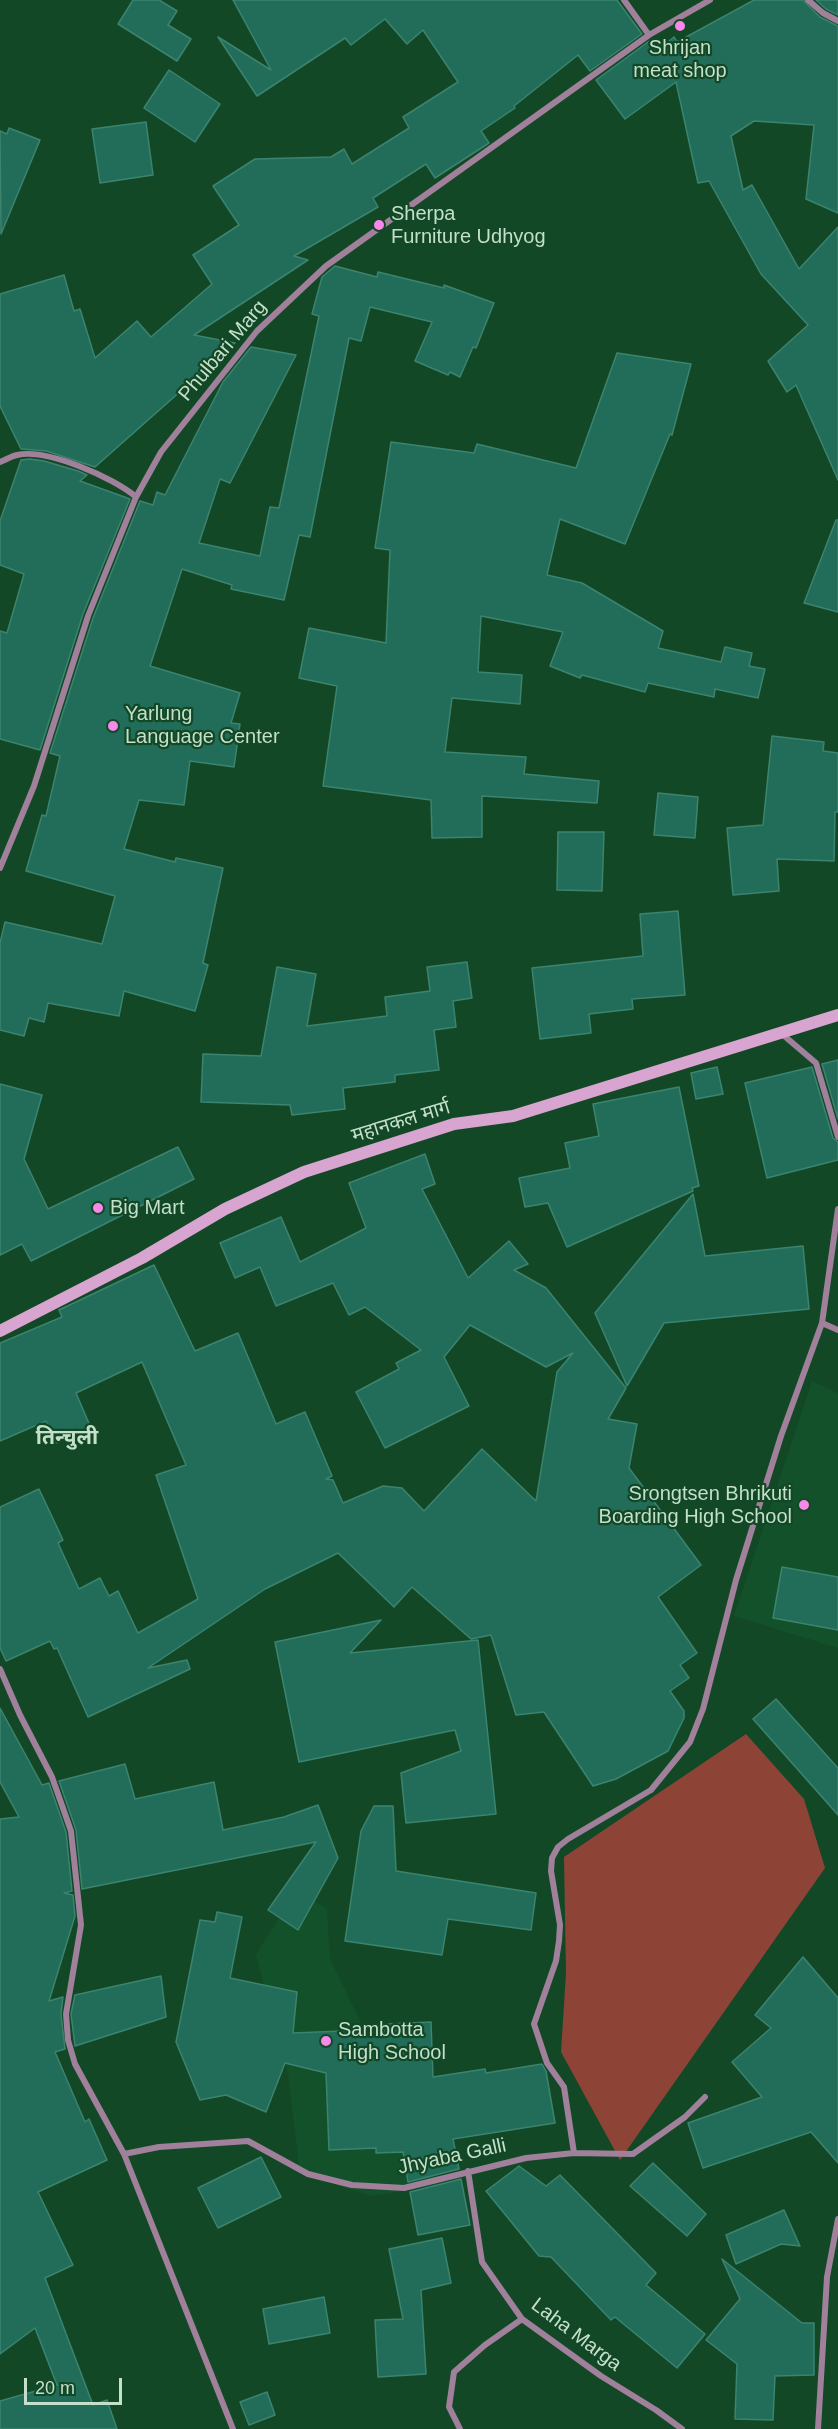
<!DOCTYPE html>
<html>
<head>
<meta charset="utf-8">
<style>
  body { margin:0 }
  #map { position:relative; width:838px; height:2429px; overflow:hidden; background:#134827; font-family:Helvetica,sans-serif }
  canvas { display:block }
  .scale { position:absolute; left:24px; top:2378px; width:98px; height:27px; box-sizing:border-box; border:3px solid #c4dfca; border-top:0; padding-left:8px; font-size:18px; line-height:21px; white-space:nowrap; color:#c4dfca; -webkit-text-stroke:4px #134827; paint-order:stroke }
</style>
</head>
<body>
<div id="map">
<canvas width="838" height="2429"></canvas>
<div class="scale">20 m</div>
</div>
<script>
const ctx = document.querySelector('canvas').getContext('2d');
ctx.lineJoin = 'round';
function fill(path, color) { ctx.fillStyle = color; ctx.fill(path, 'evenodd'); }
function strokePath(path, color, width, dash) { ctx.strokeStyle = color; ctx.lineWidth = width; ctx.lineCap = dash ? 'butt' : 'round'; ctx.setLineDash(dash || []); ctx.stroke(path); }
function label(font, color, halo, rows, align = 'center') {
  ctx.font = font + ' Helvetica,"Noto Sans Devanagari",sans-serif'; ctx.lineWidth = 4.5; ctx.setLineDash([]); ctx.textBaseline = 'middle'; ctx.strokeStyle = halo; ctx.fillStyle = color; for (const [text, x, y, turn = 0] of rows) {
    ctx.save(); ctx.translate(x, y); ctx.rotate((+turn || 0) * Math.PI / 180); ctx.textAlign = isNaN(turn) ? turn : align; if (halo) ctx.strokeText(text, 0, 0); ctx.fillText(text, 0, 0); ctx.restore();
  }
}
const built = new Path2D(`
  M812 1381 838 1393V1648L734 1616Z
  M297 1889 327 1909 330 1959 440 2185 371 2196 300 2173 288 2074 256 1955Z`);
const green = new Path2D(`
  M746 1734 804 1799 825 1868 620 2160 561 2052 566 1973 564 1857Z`);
const building = new Path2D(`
  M133 0H159L177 11 168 25 191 39 177 61 118 24Z
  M233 0H617L642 34 590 71 578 55 514 106 515 108 481 131 489 143 435 178 426 164 373 198 378 207 294 256 308 260 194 335 235 343 95 467 46 451 21 449 0 406V294L64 275 74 311 80 309 95 358 137 321 151 337 212 284 193 255 239 225 213 186 255 159 331 157 344 149 352 164 409 128 403 117 458 82 423 30 407 44 385 19 351 45 345 38 257 96 218 37 271 70Z
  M754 0H803L820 17 838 26V213L806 199 814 125 754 121 731 136 743 190 752 185 799 269 838 227V480L796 385 787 392 768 361 808 325 761 274 709 181 698 183 676 82 625 119 596 80 652 39 660 48 674 37 677 42Z
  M816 0H838V15L826 9Z
  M169 70 220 104 195 142 144 108Z
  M146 122 153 175 100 183 92 129Z
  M9 128 40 140 1 234 0 131 7 134Z
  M335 266 377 277 378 272 444 288V285L494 303 476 348 473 347 460 377 450 372 448 375 415 361 432 322 370 307 361 341 349 338 310 537 299 535 284 600 231 589 232 585 182 569 150 666 240 693 231 723 240 724 234 767 190 761 184 805 139 800 124 849 175 862 176 858 223 868 203 963 208 965 195 1011 124 991 119 1016 48 1003 44 1022 29 1018 24 1036 0 1030V943L5 922 102 944 115 896 26 871 42 815 46 816 60 756 50 753 93 618 140 501 153 505 157 492 165 495 223 382 251 347 296 355 230 483 220 479 199 543 260 556 270 507 279 508 319 316 312 314 322 277Z
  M617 353 691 364 672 435 670 434 625 544 560 519 547 575 582 583 663 631 658 648 721 662 725 647 752 653 749 666 765 669 758 698 715 689 714 697 648 683 645 692 582 675 580 678 550 666 563 632 481 616 478 672 522 675 520 704 452 698 445 752 526 757 524 774 599 781 597 803 482 796V837L432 838 431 800 323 786 337 686 299 678 309 628 386 643 390 550 375 548 391 442 474 453 477 444 576 468Z
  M30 459 44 461 78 471 87 475 80 481 130 499 83 614 40 750 0 739V631L7 633 24 574 0 565V521L21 460Z
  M836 520H838V612L804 603Z
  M772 736 824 742 823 751 838 753V812H835L834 861 777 859 779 891 733 895 727 828 763 825Z
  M658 793 698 797 695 838 654 835Z
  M558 832H604L602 891 557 890Z
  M678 911 685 995 632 999 633 1009 589 1014 591 1033 540 1039 532 968 643 956 640 914Z
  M467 962 472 998 453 1001 456 1027 434 1030 439 1070 395 1075V1082L343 1088 345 1109 292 1115 290 1105 201 1102 203 1054 261 1056 277 967 316 974 307 1026 387 1016 385 997 430 991 427 967Z
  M838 1060V1119L822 1064Z
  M717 1067 723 1094 696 1099 691 1073Z
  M812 1067 833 1138 838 1142V1160L767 1178 745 1083Z
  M0 1084 42 1095 24 1159 48 1209 178 1147 194 1179 31 1261 22 1244 0 1255Z
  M679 1087 699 1186 692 1188 693 1191 567 1247 548 1203 525 1207 519 1178 570 1168 565 1143 599 1136 593 1104Z
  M425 1154 435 1184 422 1189 468 1278 509 1241 528 1264 514 1270 546 1288 626 1388 608 1419 637 1424 629 1468 701 1565 658 1597 697 1653 680 1665 689 1678 670 1691 684 1711V1718L668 1751 616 1779 593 1786 544 1712 516 1715 491 1635 471 1639 412 1587 394 1607 338 1553 265 1589 148 1668 187 1660 190 1669 88 1717 57 1648 54 1649 50 1641 6 1661 0 1648V1507L39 1489 63 1540 58 1543 79 1589 100 1578 109 1596 118 1591 138 1633 198 1599 156 1475 186 1465 142 1362 76 1393 91 1428 56 1443 46 1421 0 1441V1343L62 1317 59 1310 154 1265 195 1351 238 1333 276 1424 305 1412 332 1476 326 1479 333 1480 343 1503 383 1486 402 1488 424 1511 482 1449 536 1501 557 1372 573 1353 546 1367 470 1325 444 1357 469 1406 385 1448 356 1392 399 1369 396 1363 421 1350 365 1307 349 1315 333 1283 276 1306 260 1267 235 1278 220 1243 281 1217 300 1262 366 1228 349 1183Z
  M693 1194 705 1256 803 1246 809 1309 664 1323 627 1386 595 1313Z
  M782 1567 838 1577V1630L773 1618Z
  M381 1620 350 1653 478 1640 496 1814 406 1823 401 1773 461 1751 455 1730 299 1762 275 1642Z
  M776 1699 838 1768V1815L753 1719Z
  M0 1708 42 1785 49 1783 66 1832 72 1891 64 1893 73 1895 75 1916 49 2001 63 1997 61 2014 65 2049 55 2052 85 2122 89 2119 107 2160 38 2192 73 2265 45 2278 93 2405 107 2400 117 2429H0V2401L57 2385 35 2328 0 2354V1819L19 1817 0 1782Z
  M125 1764 135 1799 214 1782 223 1830 284 1817 318 1805 338 1858 298 1930 268 1910 316 1842 82 1889 76 1830 59 1781Z
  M374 1806H393L396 1871 536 1893 531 1930 448 1919 442 1955 345 1941 361 1831Z
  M217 1912 242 1917 230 1978 297 1992 293 2033 367 2030V2025L431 2022 433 2077 485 2069 486 2073 542 2064 546 2071 555 2123 453 2139 459 2169 408 2182 403 2152 376 2153V2148L329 2150 326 2073 285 2063 266 2112 226 2095 200 2100 176 2042 200 1920 215 1922Z
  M803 1957 838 1998V2163L811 2132 703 2168 688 2123 762 2097 732 2062 771 2028 755 2015Z
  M161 1976 166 2017 75 2046 71 2014 75 1995Z
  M261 2157 281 2197 218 2228 198 2188Z
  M653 2163 706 2214 687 2236 630 2186Z
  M519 2166 546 2186 560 2175 656 2273 646 2285 705 2334 677 2368 615 2317 611 2320 551 2257 539 2256 486 2191Z
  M461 2179 470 2225 418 2235 410 2192Z
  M784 2210 800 2246 781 2244 736 2264 726 2235Z
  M442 2238 451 2283 421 2290 426 2374 378 2377 375 2320 403 2319 389 2249Z
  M722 2259 802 2323H814V2375L775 2376 773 2420 735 2419 737 2364 706 2340 740 2299Z
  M324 2297 330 2333 269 2344 263 2309Z
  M267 2392 275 2415 249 2425 240 2402Z`);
const minor = new Path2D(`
  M624 0 649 35
  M808 0 823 13 838 21
  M0 462C5 460 12 456 17 455 47 448 114 478 136 497
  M0 868 34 786 88 616 136 497 161 452 257 331 326 266 649 35 710 0
  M782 1034 816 1063 838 1137
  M822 1323 838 1330
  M0 1669 20 1715 52 1777 71 1831 81 1925 66 2014 68 2040 75 2064 124 2154 233 2429
  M574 2153 564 2087 547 2063 534 2024 556 1961 559 1941 560 1925 551 1871 552 1858 558 1847 568 1839 651 1790 690 1742 703 1709 736 1580 781 1436 822 1323 838 1209
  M124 2154 159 2147 248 2141 308 2174 352 2185 404 2188 526 2158 574 2153 633 2154 685 2117 705 2097
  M468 2171 482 2262 522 2319 601 2376 656 2410 682 2429
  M460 2429 449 2407 454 2372 485 2345 522 2319
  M818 2429 827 2277 838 2219`);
const secondary = new Path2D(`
  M0 1331 142 1258 225 1209 304 1172 454 1124 513 1116 838 1015`);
const markers = [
  [680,26,6,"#f888ea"],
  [379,225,6,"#f888ea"],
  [113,726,6,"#f888ea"],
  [98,1208,6,"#f888ea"],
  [804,1505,6,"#f888ea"],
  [326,2041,6,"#f888ea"]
];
const poiNames = [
  ["Shrijan",680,48,"center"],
  ["meat shop",680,71,"center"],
  ["Sherpa",391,214],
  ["Furniture Udhyog",391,237],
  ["Yarlung",125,714],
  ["Language Center",125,737],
  ["Big Mart",110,1208],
  ["Srongtsen Bhrikuti",792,1494,"right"],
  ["Boarding High School",792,1517,"right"],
  ["Sambotta",338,2030],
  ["High School",338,2053]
];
const streetNames = [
  ["Phulbari Marg",223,351,-50],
  ["महानकल मार्ग",401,1122,-17],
  ["Jhyaba Galli",452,2157,-12],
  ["Laha Marga",576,2335,37]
];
const neighbourhoodNames = [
  ["तिन्चुली",67,1438]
];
fill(built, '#12512a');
fill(green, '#8d4437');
fill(building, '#216d59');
strokePath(building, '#3c846f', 1.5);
strokePath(minor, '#a0809b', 6);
strokePath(secondary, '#d8a5d0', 12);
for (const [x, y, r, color] of markers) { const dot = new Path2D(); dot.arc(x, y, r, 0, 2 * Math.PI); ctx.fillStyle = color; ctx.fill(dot); strokePath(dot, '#134827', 2); }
label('20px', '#c4dfca', '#134827', poiNames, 'left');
label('20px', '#c4dfca', '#134827', streetNames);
label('bold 21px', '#c4dfca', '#134827', neighbourhoodNames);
</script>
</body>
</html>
